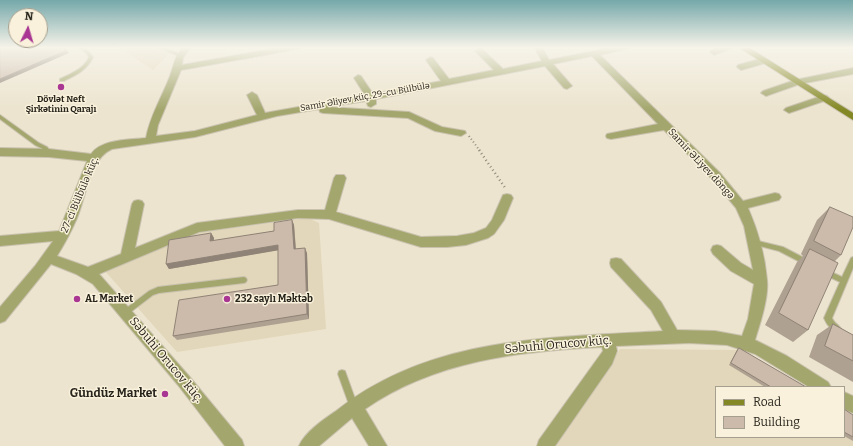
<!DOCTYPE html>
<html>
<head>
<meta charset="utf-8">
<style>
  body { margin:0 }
  #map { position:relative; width:853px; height:446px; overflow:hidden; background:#ece4ce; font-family:Bitter,serif }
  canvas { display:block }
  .legend { position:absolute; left:715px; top:386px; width:130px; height:52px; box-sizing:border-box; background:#f9f1db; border:1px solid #a59f8f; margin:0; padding:5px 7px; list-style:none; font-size:12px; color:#27241c }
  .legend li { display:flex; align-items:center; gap:8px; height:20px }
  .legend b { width:20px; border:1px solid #a59f8f }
  .north { position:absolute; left:8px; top:8px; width:40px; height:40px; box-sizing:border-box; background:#f9f1db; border:1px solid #a59f8f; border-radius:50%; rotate:5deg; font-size:11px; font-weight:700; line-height:16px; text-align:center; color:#27241c }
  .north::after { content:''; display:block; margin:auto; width:14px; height:18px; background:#a83692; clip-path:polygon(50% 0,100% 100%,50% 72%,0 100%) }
</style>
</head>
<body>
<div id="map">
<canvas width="853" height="446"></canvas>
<ul class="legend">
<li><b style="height:5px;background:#848824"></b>Road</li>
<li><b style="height:11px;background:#cba"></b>Building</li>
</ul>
<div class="north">N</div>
</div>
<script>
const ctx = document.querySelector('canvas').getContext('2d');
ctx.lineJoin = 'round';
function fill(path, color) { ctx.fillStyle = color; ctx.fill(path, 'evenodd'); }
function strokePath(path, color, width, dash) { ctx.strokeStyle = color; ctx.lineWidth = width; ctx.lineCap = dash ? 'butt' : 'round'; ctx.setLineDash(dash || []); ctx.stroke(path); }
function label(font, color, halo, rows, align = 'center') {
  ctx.font = font + ' Bitter,serif'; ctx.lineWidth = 3; ctx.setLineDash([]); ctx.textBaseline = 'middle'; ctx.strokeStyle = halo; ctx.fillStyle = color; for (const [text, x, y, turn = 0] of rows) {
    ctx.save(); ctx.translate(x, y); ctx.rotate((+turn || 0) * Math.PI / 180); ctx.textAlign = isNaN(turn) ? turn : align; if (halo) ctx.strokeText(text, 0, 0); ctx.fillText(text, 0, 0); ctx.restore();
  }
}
const built = new Path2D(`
  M118 47H176L153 70Z
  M308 218 319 223 326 329 177 352 104 270 190 234Z
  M620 349 737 350 765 387H716V437H844V436L853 441V446H555Z`);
const pathFar1 = new Path2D(`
  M469 136 480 151`);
const path = new Path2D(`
  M479 150 506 189`);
const lane = new Path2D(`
  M78 47C85 47 89 51 93 57 87 70 76 75 64 81H60V79C72 73 84 69 89 57L86 53Z
  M156 47H163L182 55 179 56Z
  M0 115 39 143 47 147 52 153 51 154H47L43 149 35 145 0 119Z
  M752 240H754L783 247 808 260 809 262 808 264 806 265 804 264 779 251 752 244 751 242Z
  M853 257V268L832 318C834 323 839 325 842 330L841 332 838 333C831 330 827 325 824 318L840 282 823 274 822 272 823 270 825 269 842 277 851 258Z
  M244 277 246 278 247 280 246 282 244 283 159 293 153 295 128 314 126 315 124 314 123 312 124 310 149 291 158 287Z
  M342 370 345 371 358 407 357 410 354 411 351 410 338 374 339 371Z`);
const street = new Path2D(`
  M183 47H191L183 58 182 65 282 47H302L298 49 181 70 158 125 156 136 195 131 257 115 247 95 252 92 257 95 265 113 365 95 354 78 358 75 361 76 373 94 441 81 426 60 430 57 433 58 449 79 494 70 475 51 479 48 482 49 503 69 542 61 534 47H542L549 60 613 47H631L627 49 600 55 720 173 743 201 775 193 779 194 781 197 779 200 748 208C758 231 765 255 767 280 769 297 760 324 755 340L787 356 828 382 831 387H809L755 354 727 345 689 343 616 346 617 351 612 364 555 446H537L539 440 603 351 602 347C519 351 434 361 365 409L387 446H369L352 418 319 446H299C305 432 323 420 336 411 431 336 548 338 663 331L651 310 611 267 610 263 611 259 616 258 621 259 661 302 677 330 715 331 742 336 748 319 754 284 731 271 713 254 711 250 713 246 717 245 721 246 741 263 753 270 744 226 736 208 712 179 664 130 611 139 607 138 606 136 607 134 658 124 592 56 553 64 572 86 567 89 564 88 545 66 376 99V104L371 107 368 106 366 101 327 107 409 112 442 127 465 131 466 133 461 136 435 131 408 118 323 113 320 112 319 109 277 116 195 137 112 149C89 159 86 197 77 218 71 232 65 243 57 256L88 267 121 254 132 204 134 201 138 200 142 201 144 204 135 248 197 223 298 210H325L334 178 336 175H344L346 178 336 212 421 237 457 236 474 233 486 228 492 220 503 195 507 194 511 195 513 198 504 220 494 234 488 238 466 245 447 247H421L329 219 298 218 199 232 99 274 188 375 242 440 244 446H225L178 385 93 284 76 274 51 264 5 321 0 323V307L35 266 53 241 0 246V236L59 231 87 161 49 157 0 156V148L49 149 91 154C102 139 128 140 146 138 150 116 162 97 170 76 175 63 173 60 183 47Z
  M722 47H736L714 55 710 52 711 50Z
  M763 58 767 61 766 63 741 70 737 67 738 65Z
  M853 68V74L800 84 766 96 761 93 763 91 795 80Z
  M824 95 827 96 829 98 827 100 789 113 784 110 786 108Z
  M844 392 853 396V413L844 409Z`);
const secondary = new Path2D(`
  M738 47H748L853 113V120Z`);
const wall = new Path2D(`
  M830 207 841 255 835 261 808 330 793 342 765 325 797 262 803 256 801 254 817 220Z
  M292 220 294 225 296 249 307 253 309 319 177 340 173 336 278 285V250L169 269 166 264 211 233 214 238 213 241 274 231Z
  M833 324 853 335V382L809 357 817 335Z
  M739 348 806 387H765L729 365 737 350Z
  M844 409 853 415V441L844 436Z`);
const shadedWall = new Path2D(`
  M67 50 69 53 0 83V79Z
  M292 220 294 225 296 254 294 249Z
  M211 233 214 238 213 246 210 241Z
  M278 245 280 250 169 269 166 264Z
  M305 248 307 253 309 319 307 314Z`);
const building = new Path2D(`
  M0 47H62L67 50 0 79Z
  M830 207 853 217V227L841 255 814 241Z
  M292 220 294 249 305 248 307 314 173 336 179 300 278 285V245L166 264 169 240 211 233 210 241 274 231V223Z
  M810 249 838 263 808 330 779 313Z
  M833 324 853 335V361L825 346Z
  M739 348 806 387H771L731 363Z
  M844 409 853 415V437L844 432Z`);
const markers = [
  [61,87,4,"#a83692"],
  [77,299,4,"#a83692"],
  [227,299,4,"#a83692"],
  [165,394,4,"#a83692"]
];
const farStreetnames = [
  ["Samir Əliyev küç. 29-cu Bülbülə",365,97,-10]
];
const farPoinames = [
  ["Dövlət Neft",61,99],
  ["Şirkətinin Qarajı",61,109]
];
const streetNames = [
  ["Samir ƏLiyev döngə",701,164,47],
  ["27-ci Bülbülə küç.",80,195,-67]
];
const poiNames = [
  ["AL Market",85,299],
  ["232 saylı Məktəb",235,299]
];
const nearStreetnames = [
  ["Səbuhi Orucov küç.",558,345,-5],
  ["Səbuhi Orucov küç.",166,360,50]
];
const nearPoinames = [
  ["Gündüz Market",157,394]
];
fill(built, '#e2d7ba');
strokePath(lane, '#c9c1ae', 2);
strokePath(street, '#c9c1ae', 2);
strokePath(secondary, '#c9c1ae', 2);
strokePath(pathFar1, '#908b7b', 2, [1, 2.5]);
strokePath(path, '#908b7b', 2.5, [1, 3]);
fill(lane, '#a3a76d');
fill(street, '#a3a76d');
fill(secondary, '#848824');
fill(wall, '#afa192');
fill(shadedWall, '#8f8377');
fill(building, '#cba');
strokePath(building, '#8f8377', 1);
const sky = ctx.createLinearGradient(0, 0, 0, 110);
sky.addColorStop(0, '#75a8aa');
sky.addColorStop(0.43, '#f6f3e9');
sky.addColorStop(1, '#f6f3e900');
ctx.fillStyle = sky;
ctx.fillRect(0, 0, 853, 110);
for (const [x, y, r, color] of markers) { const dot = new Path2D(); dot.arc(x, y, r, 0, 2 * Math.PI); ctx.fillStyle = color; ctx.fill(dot); strokePath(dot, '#f9f1db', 1.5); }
label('9px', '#27241c', '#f9f1db', farStreetnames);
label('bold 9px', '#27241c', '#f9f1db', farPoinames);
label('10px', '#27241c', '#f9f1db', streetNames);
label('bold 10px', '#27241c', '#f9f1db', poiNames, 'left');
label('12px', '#27241c', '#f9f1db', nearStreetnames);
label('bold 12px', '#27241c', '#f9f1db', nearPoinames, 'right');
</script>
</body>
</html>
